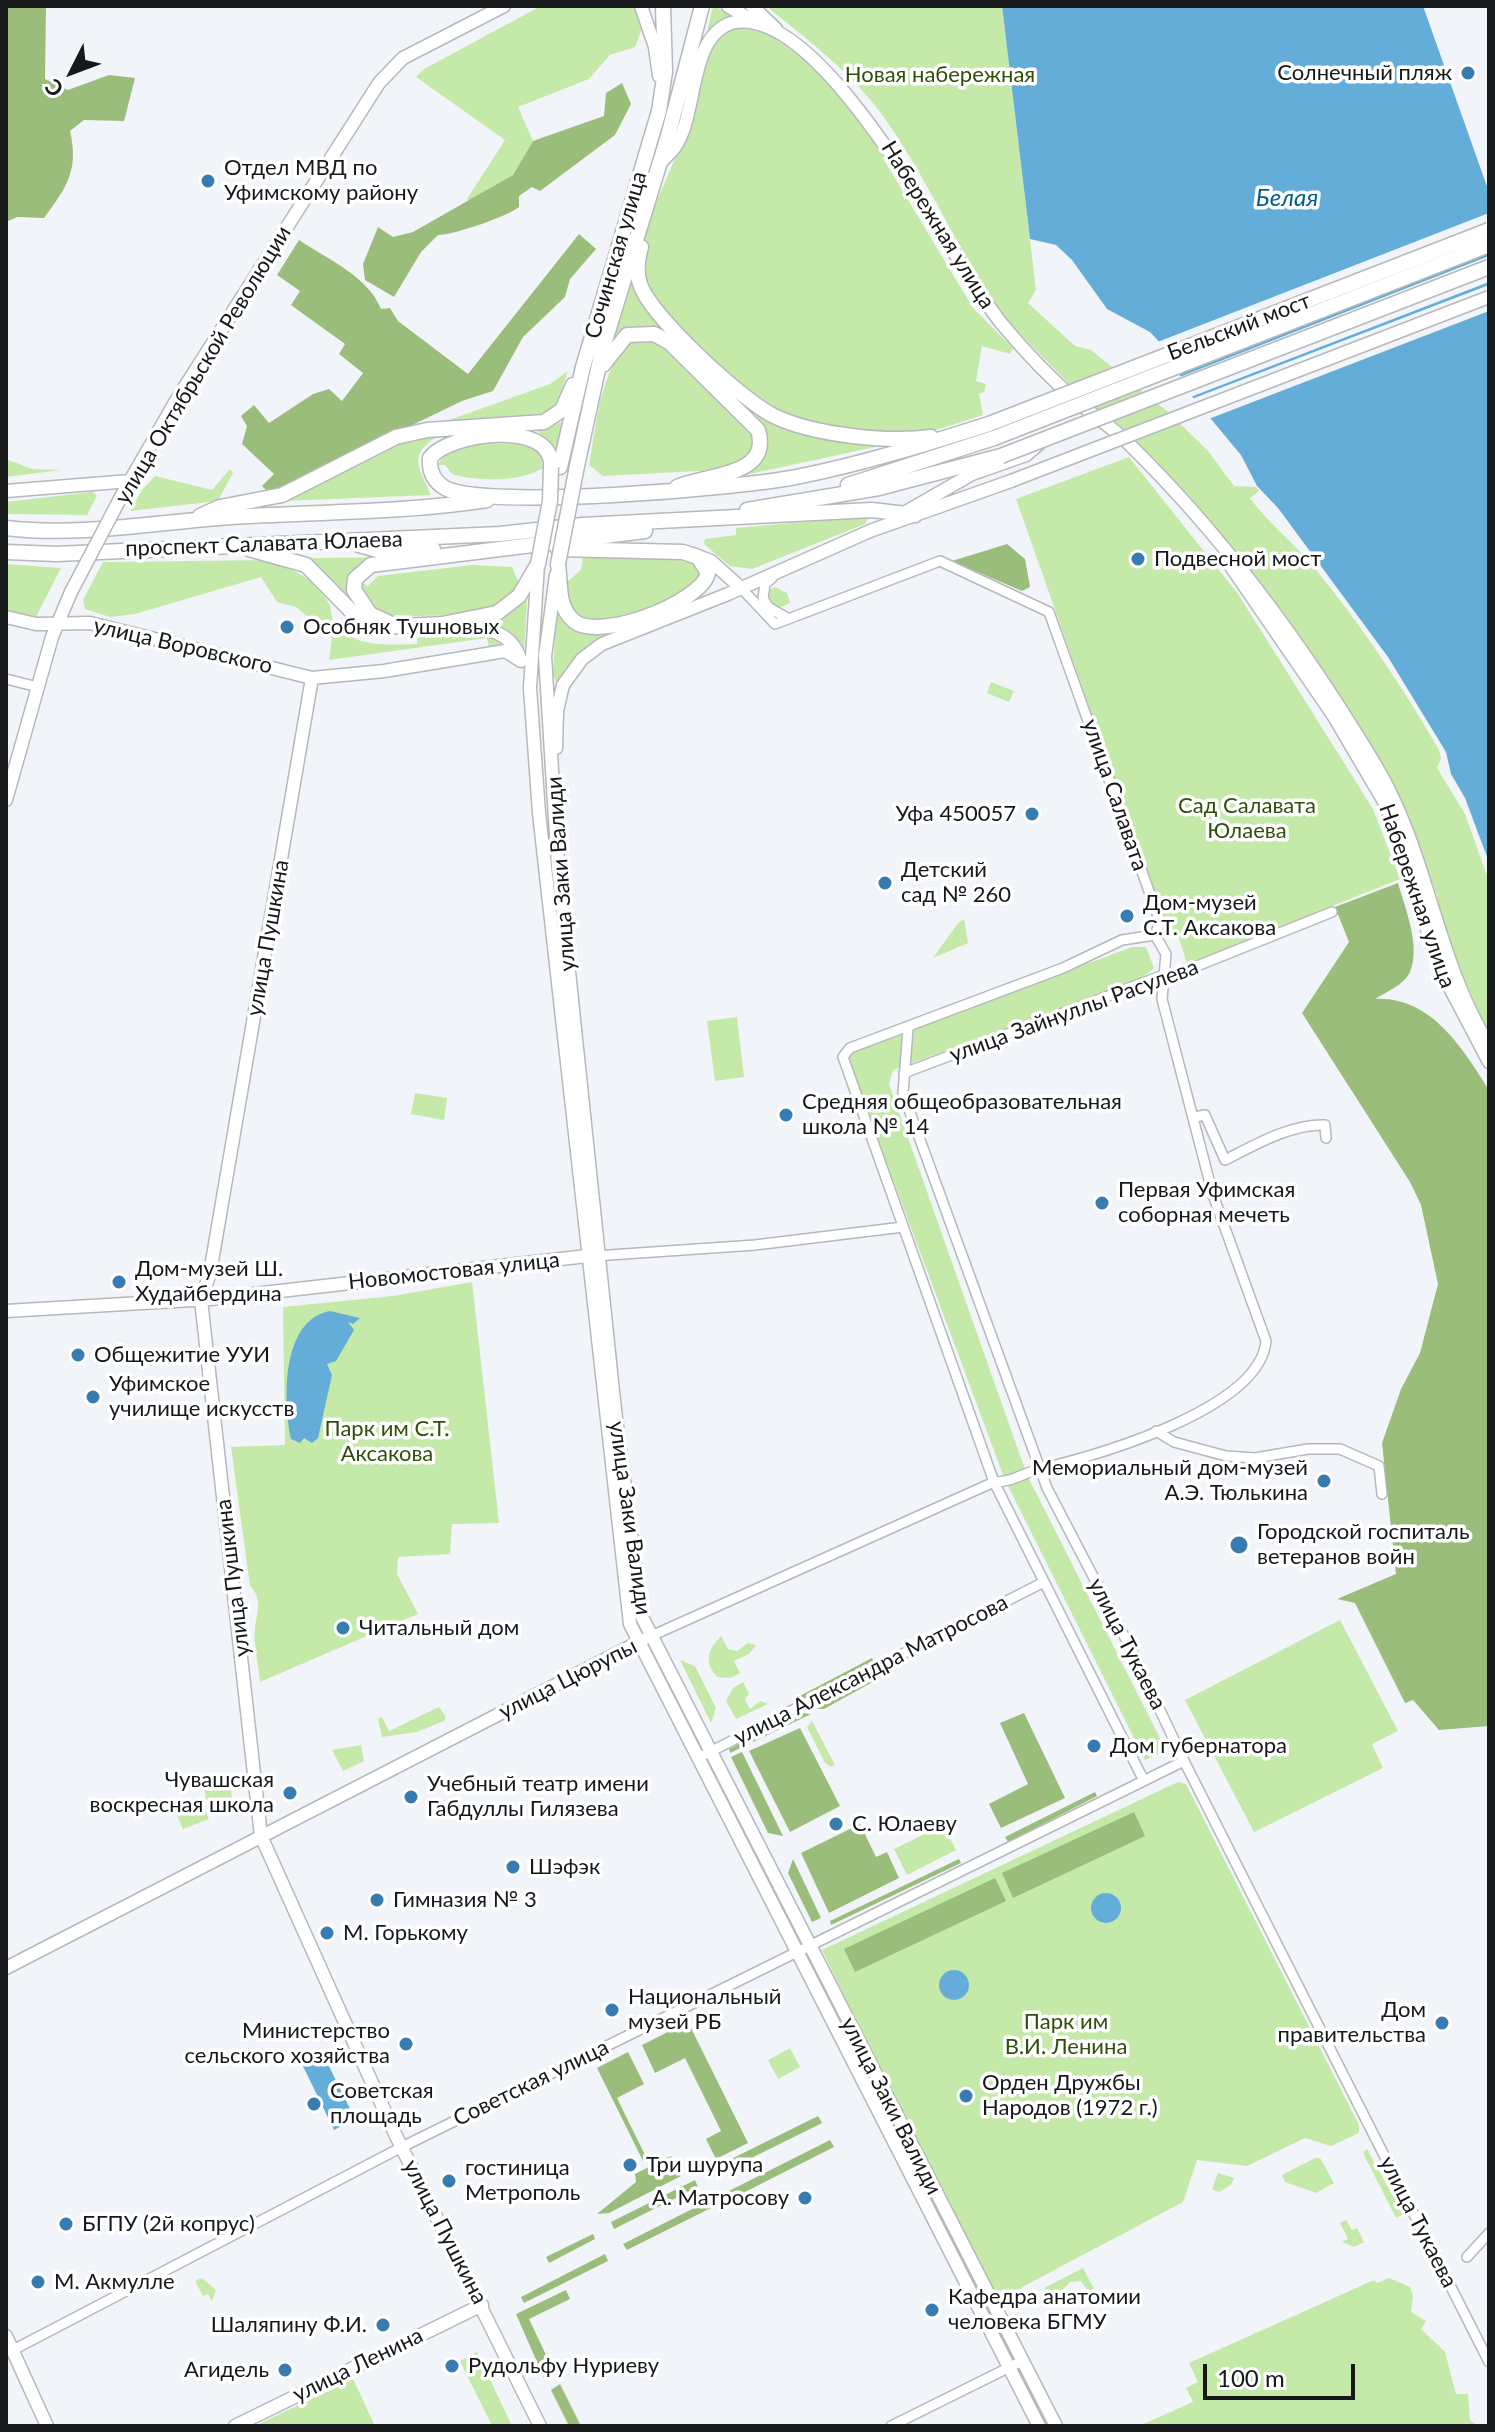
<!DOCTYPE html>
<html>
<head>
<meta charset="utf-8">
<style>
  body { margin:0 }
  #map { position:relative; width:1495px; height:2432px; overflow:hidden; background:#f1f5f9; font-family:Lato,sans-serif }
  canvas { display:block }
  .frame { position:absolute; inset:0; border:8px solid #17181a; pointer-events:none }
  .north { position:absolute; left:32px; top:32px; width:80px; height:80px; -webkit-text-stroke:6px #fff; paint-order:stroke; rotate:228deg; font-size:22px; font-weight:700; line-height:32px; text-align:center; color:#17181a }
  .north::after { content:''; display:block; margin:auto; width:28px; height:36px; background:#17181a; clip-path:polygon(50% 0,100% 100%,50% 72%,0 100%) }
  .scale { position:absolute; left:1203px; top:2364px; width:152px; height:36px; box-sizing:border-box; border:4px solid #17181a; border-top:0; padding-left:10px; font-size:24px; line-height:28px; white-space:nowrap; color:#17181a; -webkit-text-stroke:6px #fff; paint-order:stroke }
</style>
</head>
<body>
<div id="map">
<canvas width="1495" height="2432"></canvas>
<div class="frame"></div>
<div class="north">С</div>
<div class="scale">100 m</div>
</div>
<script>
const ctx = document.querySelector('canvas').getContext('2d');
ctx.lineJoin = 'round';
function fill(path, color) { ctx.fillStyle = color; ctx.fill(path, 'evenodd'); }
function strokePath(path, color, width, dash) { ctx.strokeStyle = color; ctx.lineWidth = width; ctx.lineCap = dash ? 'butt' : 'round'; ctx.setLineDash(dash || []); ctx.stroke(path); }
function label(font, color, halo, rows, align = 'center') {
  ctx.font = font + ' Lato,sans-serif'; ctx.lineWidth = 7; ctx.setLineDash([]); ctx.textBaseline = 'middle'; ctx.strokeStyle = halo; ctx.fillStyle = color; for (const [text, x, y, turn = 0] of rows) {
    ctx.save(); ctx.translate(x, y); ctx.rotate((+turn || 0) * Math.PI / 180); ctx.textAlign = isNaN(turn) ? turn : align; if (halo) ctx.strokeText(text, 0, 0); ctx.fillText(text, 0, 0); ctx.restore();
  }
}
const green = new Path2D(`
  M541 6H635L643 26 635 47 610 55 589 79 518 107 533 141 513 175 470 202 467 199 505 140 416 77 424 69Z
  M713 6 739 17 707 32Z
  M766 6H1002L1036 290 1028 303 1075 346 1091 350 1168 412 1208 451 1234 486 1256 487 1259 491 1250 498C1269 524 1293 542 1313 566 1360 623 1402 686 1439 750L1441 758 1437 768 1465 814 1489 881V1035L1439 920 1437 895 1399 798 1382 765 1280 608 1224 540 1012 326C962 261 932 185 885 119 853 73 809 41 766 6Z
  M730 29H761L813 65 877 138 884 160 973 308 1013 348 1010 354 982 346 976 381 986 384 984 392 979 394 983 415C962 421 941 430 919 434 881 440 793 425 761 403 737 386 715 363 694 342 680 327 653 306 646 287 630 239 667 186 681 142 693 103 696 55 730 29Z
  M632 270 676 339C653 327 630 319 610 342Z
  M652 339 665 347 745 423 755 439 752 454 730 468 698 471 603 476 589 465C597 422 599 372 631 341Z
  M568 371 556 405 542 416 438 424 550 384Z
  M755 412 875 444V447L745 475C762 464 772 448 764 428 760 421 756 417 755 412Z
  M562 422 556 449 537 431Z
  M440 435C405 455 421 470 431 495L284 501 398 442Z
  M514 443 540 449 543 468C520 482 479 482 452 474L445 465H438C449 440 491 445 514 443Z
  M1129 457 1238 594 1373 809 1400 879 1187 964 1178 935 1170 936 1016 499Z
  M6 459 32 469 61 470 6 477Z
  M230 469 233 473 218 501 130 511 142 490 155 476 212 490Z
  M92 492 97 496 87 515 6 514V502Z
  M869 516 865 524 752 569 730 566 704 544 705 539 736 535V528Z
  M583 556 681 558 694 562 700 578C675 602 556 660 567 582L581 570Z
  M410 557C384 559 357 556 347 584L351 604 306 561 307 558Z
  M278 560 277 565C299 571 321 584 330 606 332 612 331 618 335 624 354 648 390 645 417 644L418 634 481 631 509 646 489 648 487 638 329 660 332 637 296 607 277 602 261 577 135 614 110 617 85 609 83 600 103 562Z
  M6 564 61 568 36 617 6 612Z
  M472 565 512 567 519 583C515 590 511 597 504 603 488 614 391 622 375 610 369 606 365 596 360 590L361 582 368 586 378 576Z
  M775 587 787 593 790 603 779 608 768 601 766 592Z
  M524 599 527 601 524 653 502 628 481 623 512 612Z
  M556 611 580 632 607 635 577 655 557 683 553 676Z
  M991 682 1014 691 1009 702 987 693Z
  M964 919 968 943 933 958 958 923Z
  M1132 947H1146L1154 968 1139 980 893 1070 889 1084 1027 1475 1164 1746 1162 1753 1145 1760 1005 1480 846 1053Z
  M737 1017 744 1077 715 1081 707 1021Z
  M415 1093 447 1098 444 1120 411 1114Z
  M472 1282 499 1523 452 1524 450 1554 398 1557 397 1574 418 1614 260 1682C259 1666 253 1645 255 1629 257 1612 263 1599 250 1586L231 1447 285 1445 283 1307 393 1296Z
  M1340 1620 1398 1731 1372 1744 1383 1768 1254 1832 1185 1700Z
  M721 1636 728 1649 737 1651 748 1643 756 1645 749 1654 734 1661 740 1673 730 1678 717 1677C703 1660 708 1651 721 1636Z
  M680 1660 695 1666 716 1708 711 1723Z
  M743 1682 749 1694 745 1699 750 1709 760 1701 768 1704 736 1719 726 1701 733 1688Z
  M439 1707 446 1717 444 1721 417 1732 382 1737 378 1719 382 1717 389 1731Z
  M812 1721 835 1765 831 1767 825 1763 807 1727Z
  M361 1745 364 1761 343 1771 332 1750Z
  M229 1775 233 1806 215 1815 206 1798 202 1778Z
  M1178 1782 1186 1784 1359 2125V2133L1331 2146 1305 2138 1247 2166 1197 2160 1183 2202 994 2302 822 1950Z
  M200 1800 209 1819 183 1829 176 1813Z
  M943 1825 956 1850 907 1875 894 1849Z
  M790 2048 800 2067 778 2079 768 2060Z
  M1367 2149 1403 2214 1396 2218 1363 2153Z
  M1315 2158H1320L1334 2183 1316 2193 1285 2182 1282 2175Z
  M1218 2173 1234 2178 1231 2185 1219 2192 1212 2189Z
  M1346 2220 1352 2230 1357 2228 1364 2242 1354 2247 1342 2242 1348 2239 1340 2223Z
  M1083 2268 1094 2289 1089 2292 1081 2281 1070 2282 1057 2296 1044 2288Z
  M202 2278 216 2290 212 2301 208 2294 203 2296 195 2281Z
  M1389 2278 1410 2287 1413 2296 1411 2312 1426 2321 1421 2329 1445 2352 1456 2394H1468L1470 2420 1478 2426H1139L1193 2402 1186 2388 1198 2382 1189 2363 1374 2280 1377 2283Z
  M477 2352 512 2426H492L460 2361Z
  M353 2379 375 2426H255Z`);
const forest = new Path2D(`
  M6 6H46L45 79 68 90 109 75 135 78 124 121 84 120 70 131C79 170 67 187 44 218L17 217 6 222Z
  M622 83 631 104 615 135 540 191 532 187 519 196V207C508 216 454 235 438 235L421 252 394 297 365 280 363 264 378 227 393 237 413 232 513 175 533 141 604 116 606 93Z
  M579 234 596 249 570 279 565 297 523 337 493 391 462 401 270 494 262 486 274 474 242 444 247 426 241 416 254 405 269 423 313 394 329 389 342 401 363 373 339 354 345 344 291 305 300 291 277 275 299 240C327 259 368 276 381 309L390 308 398 321 468 374Z
  M1007 544 1025 559 1030 587 1022 591 952 561Z
  M1398 883C1405 908 1421 946 1410 972 1404 985 1386 992 1375 999 1430 996 1462 1047 1489 1090V1726L1439 1730 1413 1700 1405 1703 1355 1603 1337 1599 1396 1574 1382 1443 1401 1389 1420 1353 1438 1284 1421 1205 1410 1182 1302 1013 1349 942 1335 907Z
  M872 1658 874 1663 800 1701 796 1698Z
  M877 1673 878 1679 824 1709H817L825 1700Z
  M801 1713 811 1714 730 1753 729 1749Z
  M1024 1713 1065 1798 1001 1828 989 1804 1028 1784 1000 1723Z
  M800 1728 840 1806 790 1832 749 1751Z
  M742 1752 783 1836 768 1833 731 1757Z
  M1095 1792 1097 1796 1008 1842 1005 1837Z
  M1134 1812 1145 1836 1013 1898 1002 1873Z
  M860 1824 876 1857 887 1852 899 1878 829 1913 801 1853Z
  M793 1859 821 1918 812 1922 788 1873Z
  M959 1859 961 1863 831 1925 830 1921Z
  M995 1878 1006 1901 855 1972 844 1949Z
  M688 2022 748 2143 716 2159 706 2139 721 2131 685 2058 655 2073 642 2045Z
  M628 2052 644 2084 617 2098 647 2159 643 2161 597 2068Z
  M818 2116 822 2123 713 2177 709 2170Z
  M830 2140 834 2147 725 2202 721 2195Z
  M671 2156 681 2176 609 2213 597 2214 636 2182 635 2174Z
  M695 2180 698 2187 614 2229 611 2222Z
  M708 2201 711 2208 627 2250 623 2244Z
  M593 2234 595 2239 549 2263 546 2257Z
  M605 2254 608 2261 524 2303 521 2297Z
  M566 2290 570 2299 529 2319 555 2374 544 2378 516 2314Z
  M560 2384 581 2426H569L551 2390Z`);
const water = new Path2D(`
  M1002 6H1423L1489 192V862L1465 798 1451 774 1446 752 1388 657 1278 508 1257 486 1241 455 1190 394 1165 348 1150 332 1107 309 1072 260 1056 245 1030 239Z
  M330 1311 360 1318 353 1324 348 1322 354 1330 336 1361 327 1364 332 1375 318 1438 312 1443 304 1438 300 1443 291 1439C283 1400 281 1320 330 1311Z
  M1091 1908a15 15 0 1 1 30 0a15 15 0 1 1-30 0Z
  M939 1985a15 15 0 1 1 30 0a15 15 0 1 1-30 0Z
  M321 2050 355 2119 334 2130 300 2060Z`);
const pier = new Path2D(`
  M1489 213V253L1175 375 1155 343Z
  M1489 256V282L1188 398 1177 378Z
  M1489 285V311L1206 420 1189 400Z`);
const street = new Path2D(`
  M772 578 765 584 763 598 768 607 787 618
  M6 679 38 687
  M908 1029 903 1093 1047 1488 1133 1653 1184 1761 1489 2362
  M904 1073 1161 976 1177 974 1332 912
  M1195 1117 1205 1115 1225 1160C1255 1145 1290 1124 1325 1125L1326 1138
  M595 1256 755 1245 903 1227
  M1156 1431 1174 1442 1226 1456 1255 1458 1308 1449H1340L1379 1466 1382 1494
  M649 1637 994 1482C1013 1482 1023 1473 1040 1469 1098 1455 1260 1409 1266 1341L1213 1195 1162 999 1166 954 1155 935 1160 922 1049 612 940 561 775 624 741 588
  M698 1758 1044 1582
  M1144 1781 994 1482 843 1057 850 1048 1063 968 1122 940 1155 935
  M1467 2257 1489 2233
  M13 2350 402 2147 1184 1761
  M891 2426 1022 2361`);
const secondary = new Path2D(`
  M641 6 655 47 659 76
  M728 6 751 20
  M752 6 776 29
  M660 163C665 158 671 152 675 147 698 114 688 38 731 23 824 0 953 266 1002 324 1025 352 1051 379 1079 403 1095 417 1115 429 1130 445 1227 540 1306 649 1376 766 1428 853 1435 958 1489 1045
  M6 491 130 481
  M122 495 177 399 379 83 403 58 504 6
  M904 513 972 474 1026 455 1040 443
  M692 554 711 561 741 588
  M538 564 530 688 539 813 630 1624 1039 2426
  M1230 565 1333 715 1386 805 1440 969 1489 1062
  M556 575 545 656 558 867 615 1410 642 1617 1056 2426
  M6 617 36 624 90 623 312 678 384 671 505 651 521 661
  M448 625C477 629 508 625 520 658
  M312 678 210 1273 201 1300 261 1836 396 2136 540 2426
  M556 748 557 711 563 685 582 659 602 644 728 594 870 531 1011 481
  M6 800 52 637 71 592
  M6 1311 210 1299 587 1256
  M6 1968 643 1640
  M6 2336 47 2426
  M235 2426 482 2305`);
const primary = new Path2D(`
  M641 247C638 258 636 273 640 284 650 316 743 401 774 416 813 435 889 443 931 437
  M603 365 627 335 654 334 669 342 758 430C772 477 706 474 677 487
  M577 466 602 351 668 136 702 6
  M551 467C554 419 450 432 430 458 429 471 433 481 445 488 486 510 746 488 801 476 865 463 926 444 989 424
  M560 467 583 367 659 111 665 72 663 6
  M848 485 994 438
  M747 510 879 488 1001 456
  M200 516 220 507 282 495 396 437 427 430 544 422 562 410 573 385
  M6 528C80 537 157 522 231 517 316 512 402 513 487 500
  M359 545 381 551 433 549
  M249 549 306 565 358 618 380 627 442 624 497 613 519 596 538 564
  M6 552 56 554 500 534 582 525 872 510 915 515
  M558 564C561 584 557 607 574 621 599 642 701 603 708 573L698 557 683 552 558 549
  M392 624 370 614 354 590 355 579 371 565 645 531`);
const secondaryBridge = new Path2D(`
  M1011 481 1489 297
  M71 592 122 495`);
const primaryBridge = new Path2D(`
  M989 424 1489 230
  M994 438 1489 245
  M1001 456 1489 267
  M538 564 550 501 551 467
  M558 564 577 466`);
const markers = [
  [1468,73,8,"#377bb1"],
  [208,181,8,"#377bb1"],
  [1138,559,8,"#377bb1"],
  [287,627,8,"#377bb1"],
  [1032,814,8,"#377bb1"],
  [885,883,8,"#377bb1"],
  [1127,916,8,"#377bb1"],
  [786,1115,8,"#377bb1"],
  [1102,1203,8,"#377bb1"],
  [119,1282,8,"#377bb1"],
  [78,1355,8,"#377bb1"],
  [93,1397,8,"#377bb1"],
  [1324,1481,8,"#377bb1"],
  [1239,1545,10,"#377bb1"],
  [343,1628,8,"#377bb1"],
  [1094,1746,8,"#377bb1"],
  [290,1793,8,"#377bb1"],
  [411,1797,8,"#377bb1"],
  [836,1824,8,"#377bb1"],
  [513,1867,8,"#377bb1"],
  [377,1900,8,"#377bb1"],
  [327,1933,8,"#377bb1"],
  [612,2010,8,"#377bb1"],
  [1442,2023,8,"#377bb1"],
  [406,2044,8,"#377bb1"],
  [966,2096,8,"#377bb1"],
  [314,2104,8,"#377bb1"],
  [630,2165,8,"#377bb1"],
  [449,2181,8,"#377bb1"],
  [805,2198,8,"#377bb1"],
  [66,2224,8,"#377bb1"],
  [38,2282,8,"#377bb1"],
  [932,2310,8,"#377bb1"],
  [383,2325,8,"#377bb1"],
  [452,2366,8,"#377bb1"],
  [285,2370,8,"#377bb1"]
];
const poiNames = [
  ["Солнечный пляж",1452,73,"right"],
  ["Отдел МВД по",224,168],
  ["Уфимскому району",224,193],
  ["Подвесной мост",1154,559],
  ["Особняк Тушновых",303,627],
  ["Уфа 450057",1016,814,"right"],
  ["Детский",901,870],
  ["сад № 260",901,895],
  ["Дом-музей",1143,903],
  ["С.Т. Аксакова",1143,928],
  ["Средняя общеобразовательная",802,1102],
  ["школа № 14",802,1127],
  ["Первая Уфимская",1118,1190],
  ["соборная мечеть",1118,1215],
  ["Дом-музей Ш.",135,1269],
  ["Худайбердина",135,1294],
  ["Общежитие УУИ",94,1355],
  ["Уфимское",109,1384],
  ["училище искусств",109,1409],
  ["Мемориальный дом-музей",1308,1468,"right"],
  ["А.Э. Тюлькина",1308,1493,"right"],
  ["Городской госпиталь",1257,1532],
  ["ветеранов войн",1257,1557],
  ["Читальный дом",359,1628],
  ["Дом губернатора",1110,1746],
  ["Чувашская",274,1780,"right"],
  ["воскресная школа",274,1805,"right"],
  ["Учебный театр имени",427,1784],
  ["Габдуллы Гилязева",427,1809],
  ["С. Юлаеву",852,1824],
  ["Шэфэк",529,1867],
  ["Гимназия № 3",393,1900],
  ["М. Горькому",343,1933],
  ["Национальный",628,1997],
  ["музей РБ",628,2022],
  ["Дом",1426,2010,"right"],
  ["правительства",1426,2035,"right"],
  ["Министерство",390,2031,"right"],
  ["сельского хозяйства",390,2056,"right"],
  ["Орден Дружбы",982,2083],
  ["Народов (1972 г.)",982,2108],
  ["Советская",330,2091],
  ["площадь",330,2116],
  ["Три шурупа",646,2165],
  ["гостиница",465,2168],
  ["Метрополь",465,2193],
  ["А. Матросову",789,2198,"right"],
  ["БГПУ (2й копрус)",82,2224],
  ["М. Акмулле",54,2282],
  ["Кафедра анатомии",948,2297],
  ["человека БГМУ",948,2322],
  ["Шаляпину Ф.И.",367,2325,"right"],
  ["Рудольфу Нуриеву",468,2366],
  ["Агидель",269,2370,"right"]
];
const parkNames = [
  ["Новая набережная",940,75],
  ["Сад Салавата",1247,806],
  ["Юлаева",1247,831],
  ["Парк им С.Т.",387,1429],
  ["Аксакова",387,1454],
  ["Парк им",1066,2022],
  ["В.И. Ленина",1066,2047]
];
const streetNames = [
  ["Набережная улица",938,225,58],
  ["Сочинская улица",616,255,-74],
  ["Бельский мост",1239,327,-21],
  ["улица Октябрьской Революции",203,365,-59],
  ["проспект Салавата Юлаева",264,544,-2],
  ["улица Воровского",183,646,13],
  ["улица Салавата",1115,795,71],
  ["улица Заки Валиди",561,874,-94],
  ["Набережная улица",1417,896,71],
  ["улица Пушкина",268,938,-80],
  ["улица Зайнуллы Расулева",1074,1011,-20],
  ["Новомостовая улица",454,1271,-6],
  ["улица Заки Валиди",630,1518,82],
  ["улица Пушкина",233,1578,-97],
  ["улица Тукаева",1127,1644,63],
  ["улица Александра Матросова",871,1670,-27],
  ["улица Цюрупы",568,1679,-27],
  ["Советская улица",531,2083,-26],
  ["улица Заки Валиди",891,2106,63],
  ["улица Тукаева",1418,2222,63],
  ["улица Пушкина",445,2232,63],
  ["улица Ленина",358,2365,-26]
];
const waterNames = [
  ["Белая",1287,198]
];
fill(green, '#c5e9a8');
fill(forest, '#9abd7c');
fill(water, '#65add9');
fill(pier, '#f1f5f9');
strokePath(street, '#b5b8bc', 12);
strokePath(secondary, '#b5b8bc', 15);
strokePath(primary, '#b5b8bc', 17);
strokePath(street, '#fff', 9);
strokePath(secondary, '#fff', 12);
strokePath(primary, '#fff', 14);
strokePath(secondaryBridge, '#b5b8bc', 15, []);
strokePath(primaryBridge, '#b5b8bc', 17, []);
strokePath(secondaryBridge, '#fff', 12);
strokePath(primaryBridge, '#fff', 14);
for (const [x, y, r, color] of markers) { const dot = new Path2D(); dot.arc(x, y, r, 0, 2 * Math.PI); ctx.fillStyle = color; ctx.fill(dot); strokePath(dot, '#fff', 3); }
label('22px', '#17181a', '#fff', poiNames, 'left');
label('22px', '#305009', '#fff', parkNames);
label('22px', '#17181a', '#fff', streetNames);
label('italic 24px', '#005f89', '#fff', waterNames);
</script>
</body>
</html>
